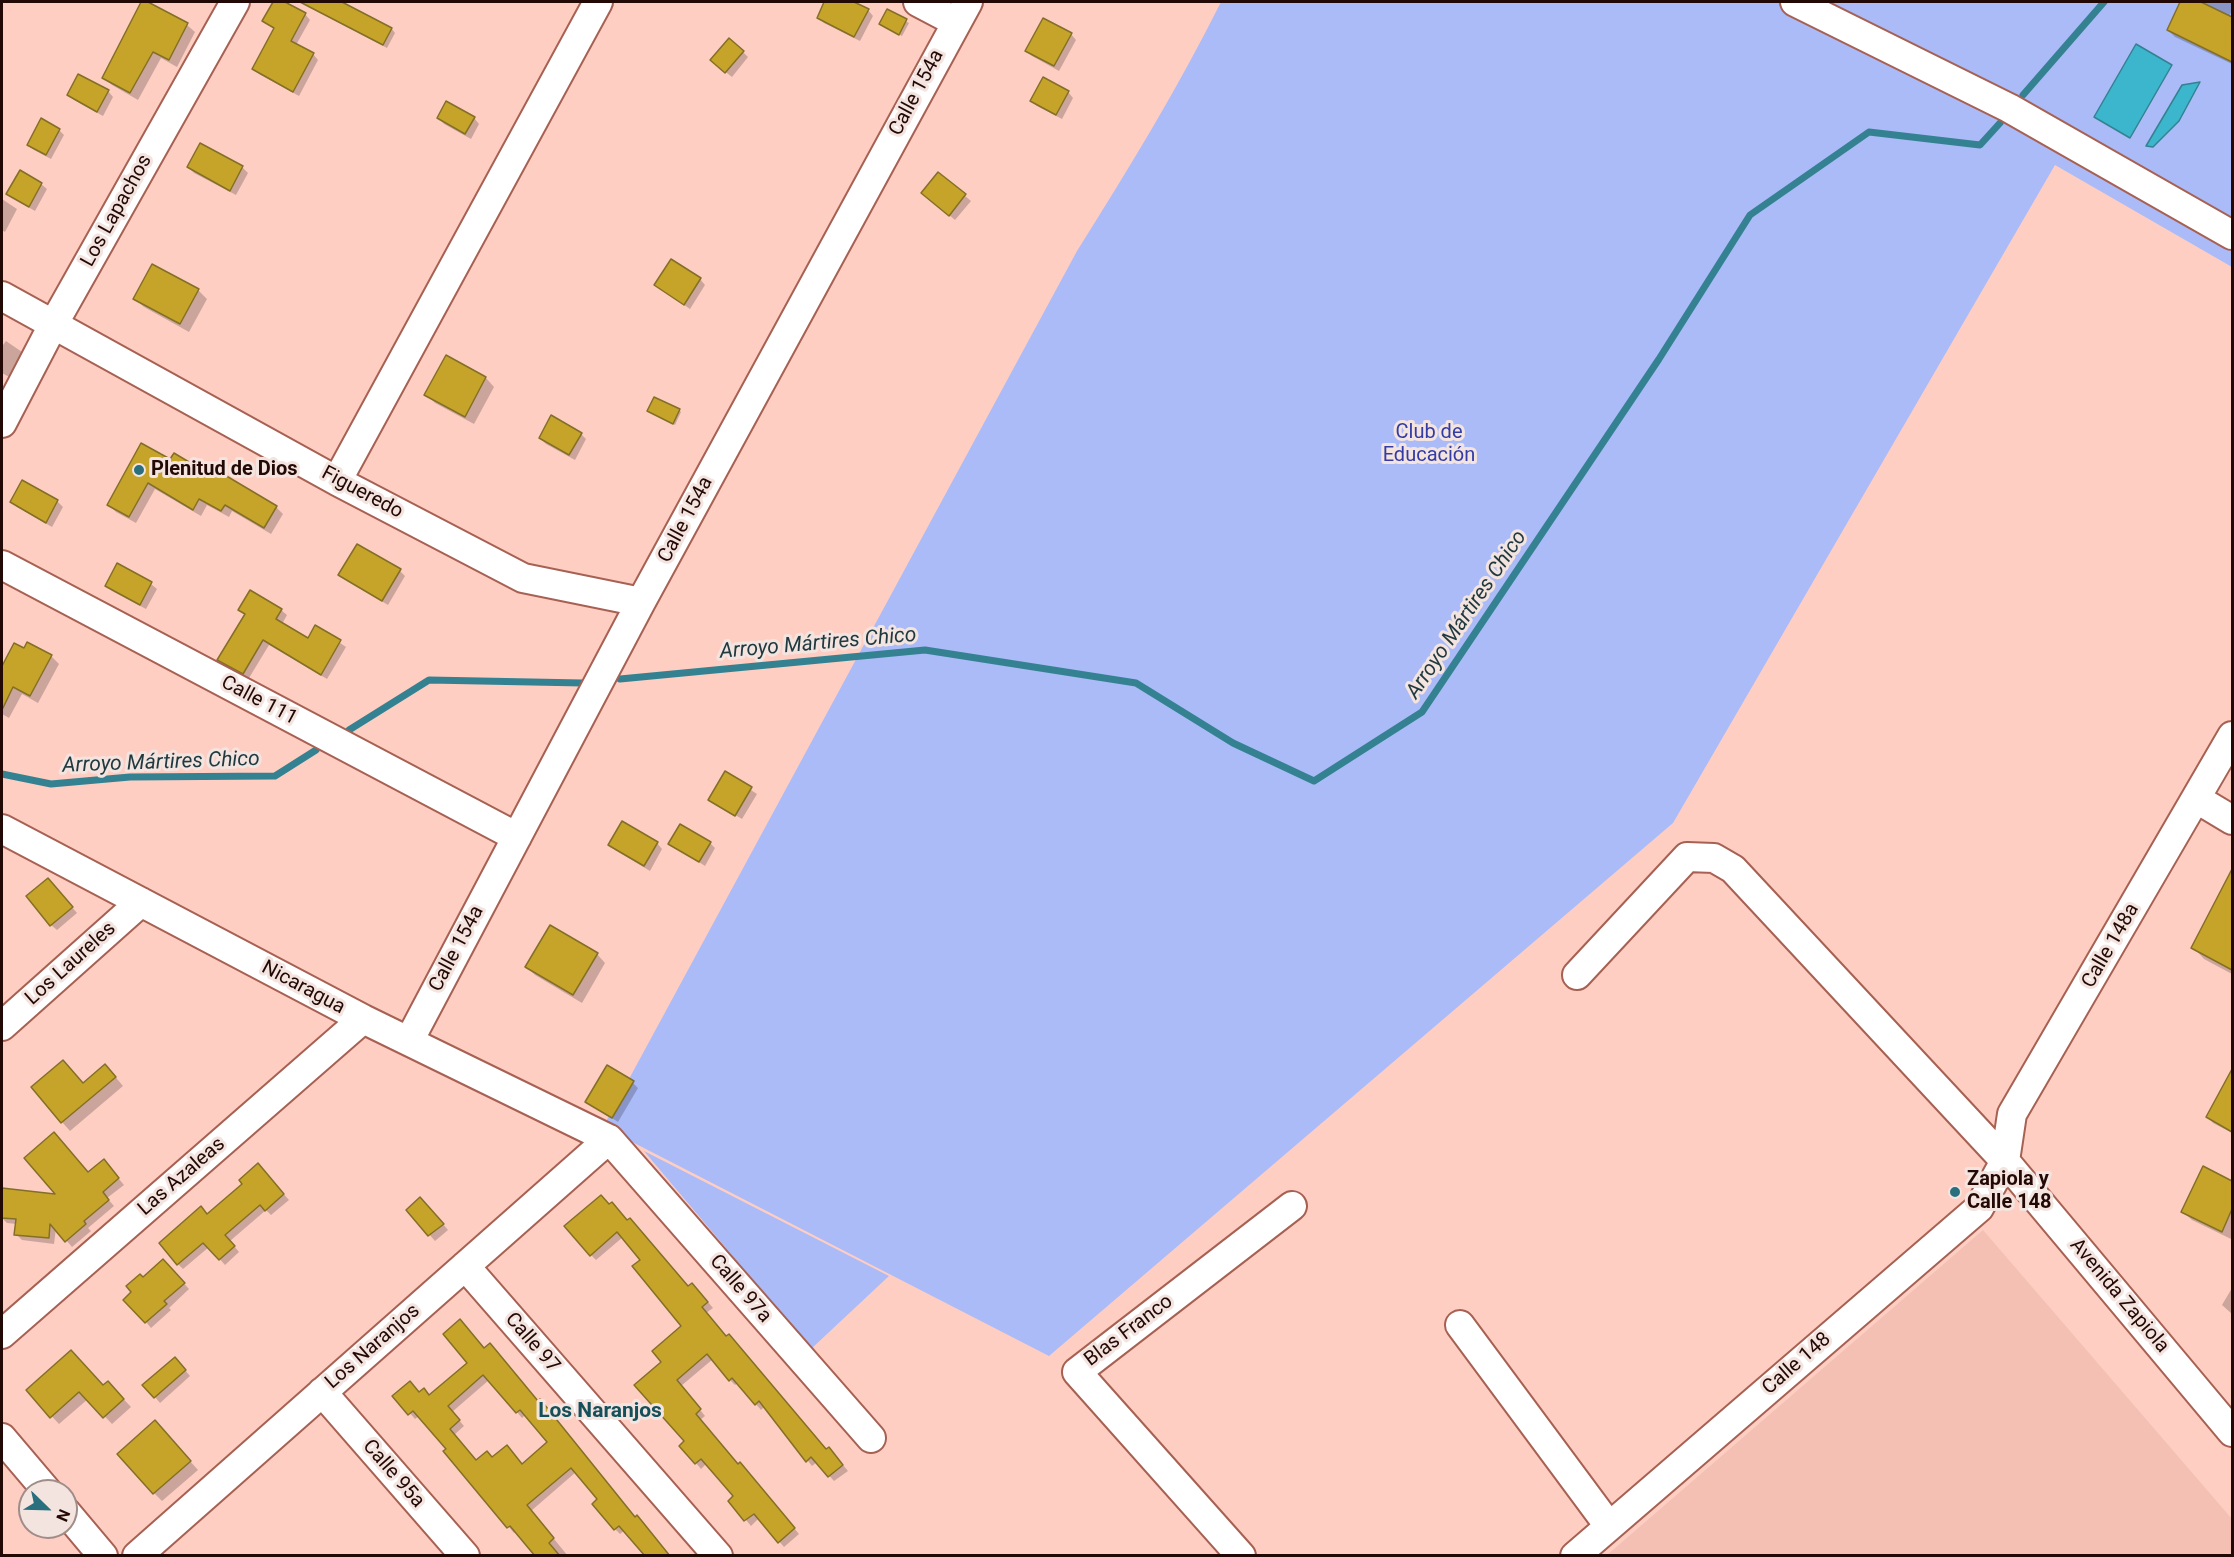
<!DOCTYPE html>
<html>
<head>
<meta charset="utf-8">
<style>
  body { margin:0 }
  #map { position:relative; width:2234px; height:1557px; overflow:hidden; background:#fecec3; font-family:Roboto,sans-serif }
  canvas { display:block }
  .frame { position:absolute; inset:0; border:3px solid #230905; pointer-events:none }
  .north { position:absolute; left:18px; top:1479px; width:60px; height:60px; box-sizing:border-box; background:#f4e4e0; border:2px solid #a08c88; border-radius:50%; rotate:113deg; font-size:16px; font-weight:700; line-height:24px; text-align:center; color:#230905 }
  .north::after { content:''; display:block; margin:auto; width:21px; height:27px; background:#296f7d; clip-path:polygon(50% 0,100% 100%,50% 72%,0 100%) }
</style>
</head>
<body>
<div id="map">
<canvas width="2234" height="1557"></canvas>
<div class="frame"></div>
<div class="north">N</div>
</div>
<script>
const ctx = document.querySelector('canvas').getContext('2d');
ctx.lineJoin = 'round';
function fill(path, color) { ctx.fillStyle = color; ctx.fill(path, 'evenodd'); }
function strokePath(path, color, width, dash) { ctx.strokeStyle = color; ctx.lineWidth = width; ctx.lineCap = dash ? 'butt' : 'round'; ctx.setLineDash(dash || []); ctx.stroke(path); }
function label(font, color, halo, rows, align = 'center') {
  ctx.font = font + ' Roboto,sans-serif'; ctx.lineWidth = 6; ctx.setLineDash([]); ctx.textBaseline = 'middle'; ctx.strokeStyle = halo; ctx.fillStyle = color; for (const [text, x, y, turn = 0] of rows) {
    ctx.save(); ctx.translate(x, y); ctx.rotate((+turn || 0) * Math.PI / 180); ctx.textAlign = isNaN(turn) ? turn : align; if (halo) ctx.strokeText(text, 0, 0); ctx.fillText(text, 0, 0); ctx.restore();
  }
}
const built = new Path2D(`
  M1983 1230 2232 1519V1555H1607Z`);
const green = new Path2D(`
  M1221 2H2232V267L2055 165 1673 823 1049 1356 603 1127 1077 251C1128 170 1178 88 1221 2Z
  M644 1151 889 1276 811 1349Z`);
const water = new Path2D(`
  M2136 44 2172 65 2130 138 2094 117Z
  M2200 82 2179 121 2153 147 2146 146 2182 85Z`);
const shadow = new Path2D(`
  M143 2 187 25 195 32 177 67 161 58 138 100 112 85 104 78Z
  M274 2H282L305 14 310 20 296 45 313 54 318 60 299 96 259 74 253 69 275 29 264 21Z
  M328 2H339L392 29 395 33 387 48 326 16 322 12Z
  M826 2H851L868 10 873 16 860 41 824 23 818 18Z
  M2182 2H2232V10L2229 17 2232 18V64L2175 37 2168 30Z
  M888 11 909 23 902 36 884 26Z
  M1071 34 1076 40 1059 71 1032 56 1027 51Z
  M743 52 748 57 732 77 718 66Z
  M108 91 113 97 103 116 74 100 69 95Z
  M1068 92 1073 98 1062 119 1037 106 1031 101Z
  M439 118H474L479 124 471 139 444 124Z
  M59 130 64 135 51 159 34 150 28 145Z
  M200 145 242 167 248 173 236 195 194 173 188 167Z
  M939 174 971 201 955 220 929 198Z
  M41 184 47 189 35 211 14 199 8 194Z
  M2 199 17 209 5 232 2 230Z
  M700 279 705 285 690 309 656 285Z
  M198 290 207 299 189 332 144 307 135 299Z
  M6 341 25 354 11 378 2 373V344L3 345Z
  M446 357 486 378 494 387 474 424 435 403 426 394Z
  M679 410 681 412 675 425 649 411Z
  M581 434 586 439 575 460 546 444 540 438Z
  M171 461 205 473 276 507 283 514 271 534 232 511 229 517 207 505 201 516 155 489 136 523 116 512 109 505Z
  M57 501 63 507 52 527 17 507 11 502Z
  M117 565 151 584 157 589 146 609 112 591 107 586Z
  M400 571 405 576 388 605 346 580 340 575Z
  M240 610H281L287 615 282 624 308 640 316 627 346 647 327 679 269 645 249 678 225 665 219 660 246 616Z
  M14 645 25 650 51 656 59 664 38 703 22 694 9 718 2 714V669Z
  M725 773 757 794 742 819 710 800Z
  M657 843 662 849 650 871 615 850 610 845Z
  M670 843H710L715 848 705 866Z
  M2232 873V974L2204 959 2193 947Z
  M53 885 77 913 57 930 51 925Z
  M597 954 605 963 582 1003 535 975 527 967Z
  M113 1074 123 1086 70 1131 62 1122 83 1084Z
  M2230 1076 2232 1077V1133L2213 1123 2208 1117Z
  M633 1083 638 1088 618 1122 587 1102Z
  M109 1167 124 1185 107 1198 114 1206 88 1228 91 1231 72 1247 56 1228 54 1244 22 1240 16 1234 17 1224 7 1223 2 1218 3 1190 58 1196 89 1174Z
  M2204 1168 2232 1182V1235L2231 1239 2192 1220 2183 1212Z
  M263 1171 289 1200 271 1215 266 1210 230 1241 239 1252 225 1265 209 1247 183 1269 178 1264 208 1216Z
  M426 1204 448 1230 435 1241 408 1210Z
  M610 1206 628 1222 689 1288 698 1290 713 1308 706 1313 826 1450 834 1454 848 1471 834 1481 817 1462 812 1466 765 1406 761 1410 738 1383 735 1385 730 1380 713 1359 681 1386 705 1416 700 1420 739 1465 745 1469 799 1534 784 1547 759 1518 751 1526 746 1520 730 1501 735 1496 707 1463 701 1469 696 1463 687 1442 663 1362 683 1327 642 1260 623 1237 596 1260 591 1255Z
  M169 1267 189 1289 169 1308 171 1310 151 1328 146 1322 143 1279Z
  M2232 1288V1314L2222 1305Z
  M490 1345 539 1402 625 1530 620 1534 615 1529 599 1499 576 1472 531 1511 568 1556H536L516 1531 514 1533 509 1527 445 1452 448 1450 419 1416 415 1419 395 1396 419 1393 430 1396ZM489 1380 517 1412 522 1418 526 1414 549 1442 522 1465 492 1459 476 1462 454 1435 464 1426 452 1412Z
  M180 1364 190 1376 160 1403 155 1397Z
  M103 1387 115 1390 131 1407 112 1424 88 1399 59 1424 28 1391Z
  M163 1431 198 1470 162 1501 154 1493Z`);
const stream = new Path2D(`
  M2023 95 2104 2
  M620 679 925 650 1136 683 1233 743 1314 781 1422 712 1659 359 1750 215 1869 132 1980 145 2000 123
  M349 730 429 680 583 683
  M2 774 51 784 130 777 275 776 316 750`);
const building = new Path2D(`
  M141 2H148L188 23 169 60 153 52 130 93 102 78Z
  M273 2H285L306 13 291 41 314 53 293 92 252 69 274 28 262 21Z
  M300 2H342L392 28 383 45Z
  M824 2H854L869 9 854 37 817 18Z
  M2180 2H2201L2232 17V62L2167 30Z
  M887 9 907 19 899 35 879 24Z
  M1043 18 1072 33 1054 66 1025 51Z
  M729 38 744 51 725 73 710 60Z
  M78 74 109 90 97 112 67 95Z
  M1043 77 1069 91 1056 115 1030 101Z
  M446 101 475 117 465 134 437 118Z
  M41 118 60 129 46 155 27 145Z
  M200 143 243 166 230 191 187 167Z
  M20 170 42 183 29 207 6 194Z
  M938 172 966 194 949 216 921 193Z
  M671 259 701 278 684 305 654 285Z
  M152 264 199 289 180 324 133 299Z
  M446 355 486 377 465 417 424 395Z
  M654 397 680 409 673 424 647 411Z
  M551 415 582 433 569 455 539 438Z
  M141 443 170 459 174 453 204 471 208 465 277 506 264 528 225 505 221 511 199 499 193 510 148 483 129 517 107 505Z
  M22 480 58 500 46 523 10 502Z
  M357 544 401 569 382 601 338 575Z
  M117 563 152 582 140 605 105 586Z
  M250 590 282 609 276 619 308 638 315 625 341 640 321 675 263 640 243 674 217 660 245 614 238 610Z
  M27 642 52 655 30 696 13 687 2 710V666L14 643 24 648Z
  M725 771 752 787 735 816 708 800Z
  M622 821 658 842 644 866 608 845Z
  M680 824 711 842 699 862 668 844Z
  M2232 869V970L2191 948Z
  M48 878 73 907 50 926 26 896Z
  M550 925 598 953 573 995 525 967Z
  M63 1060 83 1083 105 1064 116 1077 61 1123 31 1087Z
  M607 1065 634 1081 612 1118 585 1102Z
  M2232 1069V1132L2206 1117Z
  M54 1132 88 1172 104 1159 119 1178 103 1192 109 1200 84 1221 86 1224 65 1242 50 1224 49 1238 14 1235 16 1219 2 1218V1188L55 1194 24 1158Z
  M258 1163 284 1194 265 1211 260 1205 225 1235 235 1246 219 1260 203 1243 177 1265 159 1243 201 1206 207 1214 242 1184 239 1180Z
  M2203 1166 2232 1181V1209L2222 1232 2181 1212Z
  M601 1195 609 1204 612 1202 627 1220 630 1218 688 1286 692 1283 708 1302 702 1307 726 1336 729 1334 826 1449 829 1447 843 1465 828 1477 811 1457 806 1462 759 1401 755 1405 732 1378 729 1381 707 1354 677 1380 701 1409 696 1414 738 1464 740 1462 795 1528 778 1543 754 1514 744 1521 728 1501 733 1496 701 1459 695 1464 679 1446 684 1441 634 1385 661 1362 652 1351 681 1326 632 1266 640 1260 617 1232 590 1256 564 1226Z
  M420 1197 444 1224 428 1236 406 1210Z
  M163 1259 185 1283 164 1301 167 1304 145 1323 123 1300 131 1292 126 1286 140 1274 143 1277Z
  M460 1319 484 1348 490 1343 538 1401 540 1399 635 1517 637 1515 670 1556H645L619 1526 614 1530 592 1504 597 1499 571 1468 527 1505 554 1538 549 1543 560 1556H535L510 1526 507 1528 443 1451 446 1449 413 1411 408 1415 392 1396 410 1381 419 1392 424 1388 429 1395 467 1363 443 1334ZM483 1375 516 1413 520 1410 547 1442 522 1464 507 1445 492 1457 487 1451 476 1460 450 1429 460 1420 448 1406Z
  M71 1350 103 1385 108 1381 124 1399 103 1418 79 1392 50 1418 26 1390Z
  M175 1357 186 1370 154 1398 142 1385Z
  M155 1420 191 1461 153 1494 117 1454Z`);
const minor = new Path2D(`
  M918 2 956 22
  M1795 2 2009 108 2232 235
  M2 296 337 481 523 578 641 602
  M2 423 53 325 235 2
  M337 481 598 2
  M2 565 517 837
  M2197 799 2232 820
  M2 829 363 1019 609 1139 871 1438
  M1577 975 1687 857 1714 858 1733 869 2005 1161 2232 1432
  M2 1026 141 902
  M409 1041 641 602 968 2
  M465 1266 718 1556
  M1460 1325 1609 1526
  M2 1334 363 1019
  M322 1392 465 1556
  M2 1438 47 1491
  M66 1512 103 1556
  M137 1556 609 1139
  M1241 1556 1077 1372 1292 1206
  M1575 1556 1979 1208 2005 1161 2012 1114 2232 736`);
const markers = [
  [139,470,6,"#296f7d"],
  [1955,1192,6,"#296f7d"]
];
const streetNames = [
  ["Calle 154a",917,93,-62],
  ["Los Lapachos",117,211,-61],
  ["Figueredo",362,493,28],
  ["Calle 154a",686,520,-62],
  ["Calle 111",259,701,28],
  ["Calle 148a",2111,946,-60],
  ["Calle 154a",457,949,-62],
  ["Los Laureles",71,964,-42],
  ["Nicaragua",303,988,28],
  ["Las Azaleas",182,1177,-41],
  ["Calle 97a",740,1289,49],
  ["Avenida Zapiola",2119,1296,50],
  ["Blas Franco",1129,1331,-37],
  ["Calle 97",532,1343,49],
  ["Los Naranjos",373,1347,-41],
  ["Calle 148",1797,1364,-41],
  ["Calle 95a",393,1474,49]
];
const parkNames = [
  ["Club de",1429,433],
  ["Educación",1429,456]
];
const poiNames = [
  ["Plenitud de Dios",151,470],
  ["Zapiola y",1967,1180],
  ["Calle 148",1967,1203]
];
const waterNames = [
  ["Arroyo Mártires Chico",1467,615,-56],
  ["Arroyo Mártires Chico",818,644,-5],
  ["Arroyo Mártires Chico",161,763,-2]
];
const neighbourhoodNames = [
  ["Los Naranjos",600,1412]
];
fill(built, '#f4c0b4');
fill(green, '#abbbf8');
fill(water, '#3bb6cd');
strokePath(water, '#348291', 1.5);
fill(shadow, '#0003');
strokePath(stream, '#348291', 7);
fill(building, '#c6a42a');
strokePath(building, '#836f26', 1.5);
strokePath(minor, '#a76153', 32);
strokePath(minor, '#fff', 28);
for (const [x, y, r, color] of markers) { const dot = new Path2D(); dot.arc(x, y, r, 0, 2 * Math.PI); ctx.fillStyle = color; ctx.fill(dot); strokePath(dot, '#f4e4e0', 2); }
label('20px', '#230905', '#f4e4e0', streetNames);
label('20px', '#333ca6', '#f4e4e0', parkNames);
label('bold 20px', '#230905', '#f4e4e0', poiNames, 'left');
label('italic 21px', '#1f393f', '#f4e4e0', waterNames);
label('bold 21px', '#154f59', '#f4e4e0', neighbourhoodNames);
</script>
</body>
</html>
